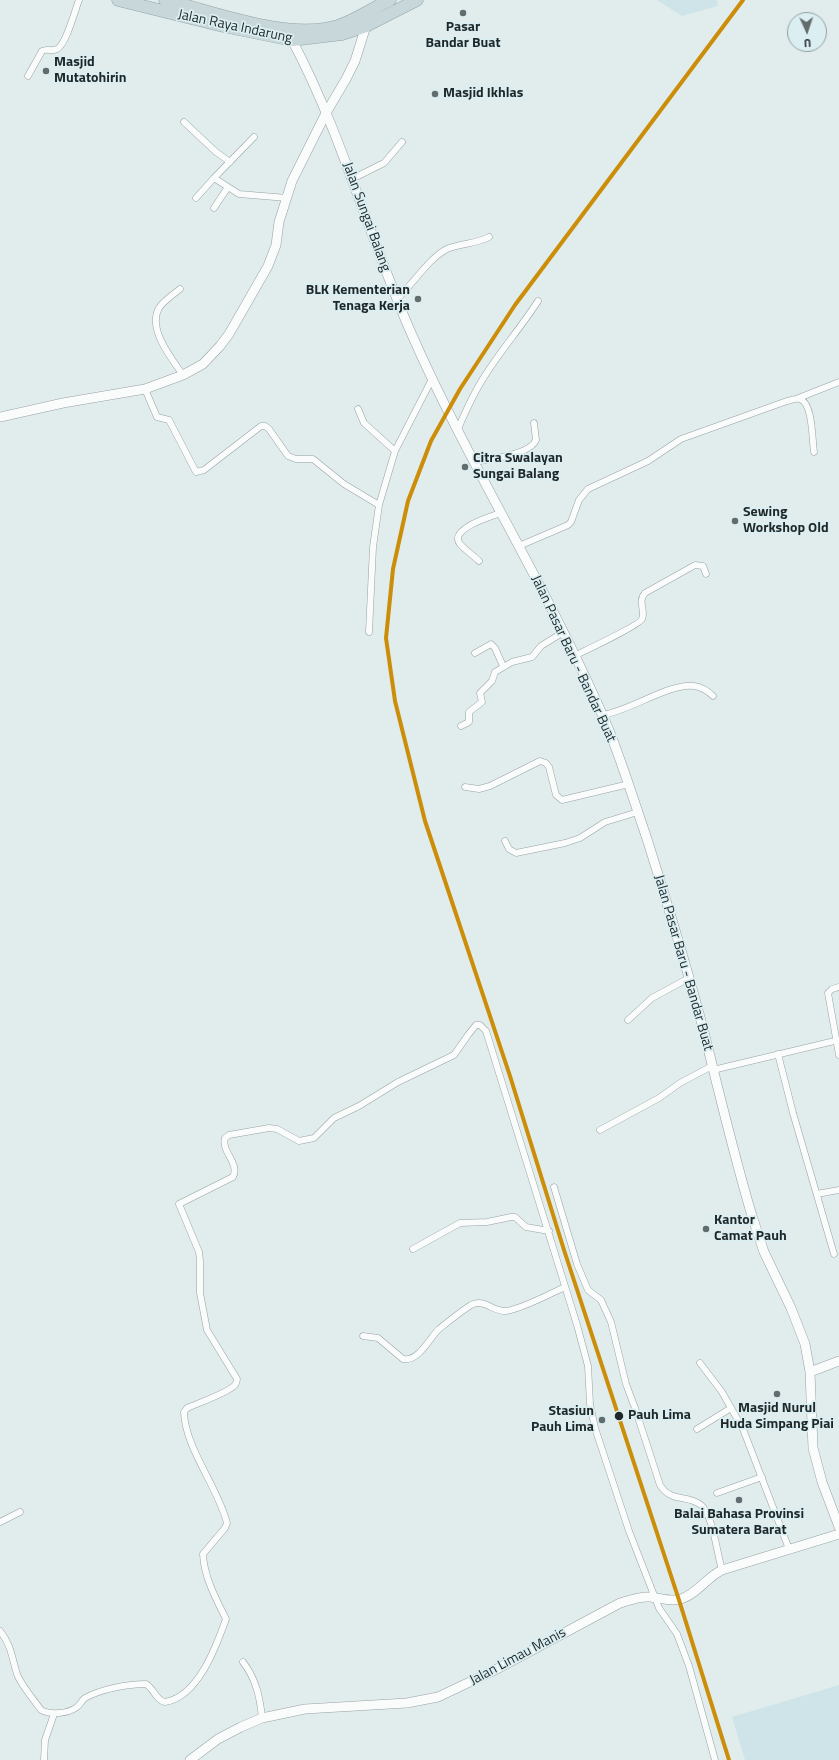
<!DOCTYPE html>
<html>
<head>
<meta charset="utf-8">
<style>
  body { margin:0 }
  #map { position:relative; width:839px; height:1760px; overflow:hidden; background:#e1eced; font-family:"Titillium Web",sans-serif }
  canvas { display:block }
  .north { position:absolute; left:787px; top:12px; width:40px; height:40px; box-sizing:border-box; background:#dbeff3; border:1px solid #909fa2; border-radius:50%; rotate:177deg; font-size:11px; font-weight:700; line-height:16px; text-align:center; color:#1f2728 }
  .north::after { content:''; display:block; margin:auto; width:14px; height:18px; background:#636c6d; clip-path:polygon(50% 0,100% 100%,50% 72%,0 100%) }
</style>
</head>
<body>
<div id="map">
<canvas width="839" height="1760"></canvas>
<div class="north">U</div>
</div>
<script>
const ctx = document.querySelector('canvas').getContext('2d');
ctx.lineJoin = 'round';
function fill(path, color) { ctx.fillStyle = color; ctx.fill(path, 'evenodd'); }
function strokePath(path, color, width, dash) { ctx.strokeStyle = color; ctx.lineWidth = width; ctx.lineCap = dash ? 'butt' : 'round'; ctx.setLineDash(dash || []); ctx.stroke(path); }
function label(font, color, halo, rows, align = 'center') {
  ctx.font = font + ' "Titillium Web",sans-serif'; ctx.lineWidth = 3.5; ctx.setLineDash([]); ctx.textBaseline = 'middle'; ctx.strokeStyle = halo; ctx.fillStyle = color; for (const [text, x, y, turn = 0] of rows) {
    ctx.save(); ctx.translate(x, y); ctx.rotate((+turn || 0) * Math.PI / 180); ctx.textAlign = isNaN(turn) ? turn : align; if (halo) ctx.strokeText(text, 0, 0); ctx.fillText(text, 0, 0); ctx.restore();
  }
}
const built = new Path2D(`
  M657 0H717L718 6 682 16Z
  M839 1685V1760H745L732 1717Z`);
const street = new Path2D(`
  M28 76 42 51C47 48 51 52 57 49 66 45 75 10 79 0
  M184 122 216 152 230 162
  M254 137 214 178 239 194 287 198
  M352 179 384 163 402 142
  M196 198 214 178
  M214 208 228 187
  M180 289C174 294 163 301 159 308 147 329 172 359 183 375
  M397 299C413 284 429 258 447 249 461 243 476 244 489 237
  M145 389 157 417 169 420 196 472 204 470 261 426H265L269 429 288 456 296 459H313L344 484 379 505
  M796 399 839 382
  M358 409 364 423 395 451
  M458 429C466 410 474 392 486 374 502 349 522 326 538 301
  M475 462C489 459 530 455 536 440L534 423
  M519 546 568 525 571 522 579 500 588 489 648 461 681 439 787 401C791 400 796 398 800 399 813 403 812 440 814 452
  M479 561C473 555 465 550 460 544 448 529 492 516 501 513
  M369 632 373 547 379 505 395 451 432 379
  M475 653 491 644 495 648 503 666
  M574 656C584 651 640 625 642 619 646 610 637 602 645 593L695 565 703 566 706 574
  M602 715C627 712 672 682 694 686 701 687 708 691 713 696
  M461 726 469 722V712L482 702 480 693 492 681 495 672 512 662 532 657 541 646 562 633
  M465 787 479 789 490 786 540 761 546 763 549 767 556 795 562 800 629 784
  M505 841 509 849 516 853 565 843 580 838 605 822 638 812
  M839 987 832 989 828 993 839 1055
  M628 1020 652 998 689 978
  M778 1054 793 1113 834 1254
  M713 1070 839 1040
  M600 1130 659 1098 680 1083 712 1066
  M554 1187 577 1264 588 1290 601 1300 611 1322 626 1384 635 1408 660 1485C671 1503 687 1494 701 1505 713 1515 717 1554 722 1570
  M817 1194 839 1190
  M413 1249 460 1223 487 1222 511 1217H515L526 1227 549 1231
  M363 1336 378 1338 403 1359C419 1362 430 1337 439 1329 449 1321 460 1312 471 1305 484 1298 493 1312 506 1311 524 1308 547 1295 565 1287
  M700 1363 722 1392 743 1429 789 1549
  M697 1429 731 1408
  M717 1493 762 1477
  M0 1522 20 1512
  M0 1631C11 1644 12 1658 17 1674 21 1685 34 1700 41 1710 50 1715 68 1714 77 1707 80 1705 82 1700 85 1698 101 1689 128 1684 146 1684 154 1689 156 1700 165 1702 198 1697 216 1647 226 1619 216 1599 204 1577 203 1554L225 1528 227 1523C218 1487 185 1448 184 1412L187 1408C198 1403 228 1393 235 1385 237 1382 237 1382 237 1379L207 1330 200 1293V1261L199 1252 179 1204 233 1177C240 1163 221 1152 225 1138L229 1135 269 1128 277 1129 299 1141 314 1138 334 1118 359 1106 398 1082 454 1055 468 1035 476 1025H480L486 1031 577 1325 588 1366 590 1404 595 1428 629 1531 650 1585 659 1608 677 1634 689 1666 715 1760
  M243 1662C256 1679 260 1697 262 1718
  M44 1760 45 1740 54 1714`);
const secondary = new Path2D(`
  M292 40C342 134 369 238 412 335 471 469 551 593 608 728 623 765 635 804 648 842 669 909 690 976 707 1044 721 1101 735 1159 752 1216L764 1252 791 1308 805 1344 810 1372 813 1448 822 1482 839 1527
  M0 417 63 403 145 389 183 375 203 364 220 346 229 334 268 266 276 245 279 222 292 181 326 113 346 79 355 61 366 26
  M810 1372 839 1361
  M190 1760 218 1739 241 1727 262 1718 305 1709 407 1703 438 1697 495 1670 620 1603C630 1600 640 1596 650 1597 660 1598 672 1602 681 1599 697 1594 707 1577 722 1570L839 1534`);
const highway = new Path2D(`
  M118 0 223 26 292 40 342 34 366 26 417 0
  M165 0C215 12 287 41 338 26 356 20 373 8 390 0`);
const rail1 = new Path2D(`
  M729 1760 679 1600 564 1250 510 1076 425 821 395 701 386 638 393 569 408 501 431 441 460 389 515 305 743 0`);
const markers = [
  [463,13,4,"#636c6d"],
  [46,71,4,"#636c6d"],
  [435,94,4,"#636c6d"],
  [418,299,4,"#636c6d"],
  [465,467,4,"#636c6d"],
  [735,521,4,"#636c6d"],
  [706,1229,4,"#636c6d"],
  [777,1394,4,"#636c6d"],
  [619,1416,5,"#1f2728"],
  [602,1420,4,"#636c6d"],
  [739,1500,4,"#636c6d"]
];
const streetNames = [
  ["Jalan Raya Indarung",235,27,12],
  ["Jalan Sungai Balang",366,217,70],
  ["Jalan Pasar Baru - Bandar Buat",573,659,65],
  ["Jalan Pasar Baru - Bandar Buat",683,963,74],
  ["Jalan Limau Manis",518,1657,-28]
];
const poiNames = [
  ["Pasar",463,28,"center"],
  ["Bandar Buat",463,44,"center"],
  ["Masjid",54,63],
  ["Mutatohirin",54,79],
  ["Masjid Ikhlas",443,94],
  ["BLK Kementerian",410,291,"right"],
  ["Tenaga Kerja",410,307,"right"],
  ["Citra Swalayan",473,459],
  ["Sungai Balang",473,475],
  ["Sewing",743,513],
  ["Workshop Old",743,529],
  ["Kantor",714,1221],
  ["Camat Pauh",714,1237],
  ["Masjid Nurul",777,1409,"center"],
  ["Huda Simpang Piai",777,1425,"center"],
  ["Stasiun",594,1412,"right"],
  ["Pauh Lima",594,1428,"right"],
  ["Balai Bahasa Provinsi",739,1515,"center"],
  ["Sumatera Barat",739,1531,"center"]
];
const stopNames = [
  ["Pauh Lima",628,1416]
];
fill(built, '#cfe4e8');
strokePath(street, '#98a0a1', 7);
strokePath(secondary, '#98a0a1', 10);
strokePath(highway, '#91a5a8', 13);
strokePath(street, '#fafcfc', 6);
strokePath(secondary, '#fafcfc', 9);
strokePath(highway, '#c8d7d9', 12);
strokePath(rail1, '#cc8d08', 4);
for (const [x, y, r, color] of markers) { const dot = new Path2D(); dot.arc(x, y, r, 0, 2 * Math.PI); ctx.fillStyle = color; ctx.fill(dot); strokePath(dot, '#dbeff3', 1.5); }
label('14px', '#1f2728', '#dbeff3', streetNames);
label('bold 14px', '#1f2728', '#dbeff3', poiNames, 'left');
label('bold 14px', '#1f2728', '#dbeff3', stopNames, 'left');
</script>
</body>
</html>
